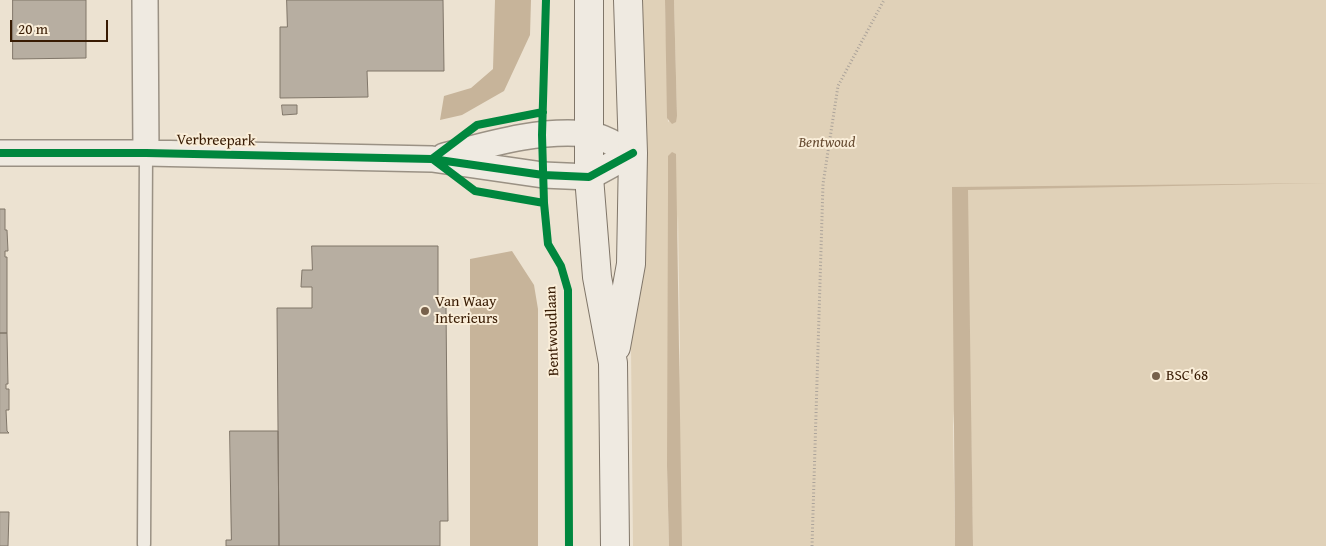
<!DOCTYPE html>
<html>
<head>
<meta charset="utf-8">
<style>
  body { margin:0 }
  #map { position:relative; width:1326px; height:546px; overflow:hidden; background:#ece2d1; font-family:"Gentium Book Plus",serif }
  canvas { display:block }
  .scale { position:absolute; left:10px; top:20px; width:98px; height:22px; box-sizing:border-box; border:2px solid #381b03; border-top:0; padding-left:6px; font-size:15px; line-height:18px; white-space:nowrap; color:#381b03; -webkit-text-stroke:4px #faeed9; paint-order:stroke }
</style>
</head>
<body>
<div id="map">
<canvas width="1326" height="546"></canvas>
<div class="scale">20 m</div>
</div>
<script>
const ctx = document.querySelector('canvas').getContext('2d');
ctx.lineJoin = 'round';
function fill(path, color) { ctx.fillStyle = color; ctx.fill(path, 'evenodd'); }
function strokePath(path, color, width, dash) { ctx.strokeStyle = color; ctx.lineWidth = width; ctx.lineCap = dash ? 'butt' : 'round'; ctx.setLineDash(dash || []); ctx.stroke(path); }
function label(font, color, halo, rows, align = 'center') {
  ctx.font = font + ' "Gentium Book Plus",serif'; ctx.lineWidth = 4; ctx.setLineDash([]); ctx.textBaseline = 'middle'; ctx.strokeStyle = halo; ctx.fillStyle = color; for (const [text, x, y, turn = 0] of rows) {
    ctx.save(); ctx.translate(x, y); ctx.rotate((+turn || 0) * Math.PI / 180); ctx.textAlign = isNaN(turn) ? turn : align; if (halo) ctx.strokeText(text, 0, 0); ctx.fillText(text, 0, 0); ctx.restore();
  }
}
const green = new Path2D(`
  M640 0H665L668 122 677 116 674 0H1326V546H973L967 208 953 426 955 546H675L680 346 678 214 667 466 669 546H633L631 347 640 246Z`);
const water = new Path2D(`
  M495 0H531L530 35 504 91 462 115 440 120 444 96 471 88 493 69Z
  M665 0H674L677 116 676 122 672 124 667 118Z
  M672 152 676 154 682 546H669L667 466 668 192V156Z
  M1326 183 968 190 973 546H955L952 187Z
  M512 251 534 285 538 309V546H470V259Z`);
const building = new Path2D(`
  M13 0H86V58L13 59Z
  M287 0H443L444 71H367L368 97 280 98V27H287Z
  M282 105H297V114L283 115Z
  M0 209H5V230H7L8 251H5V257H7V333H0Z
  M312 246H438V307H446L448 521H440V546H279L277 308H312V287H301L302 270H312Z
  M0 333H7L8 384H6V389H9V410H6L7 431 9 433H0Z
  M230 431H278L279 546H226V540H231Z
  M0 512H9L8 546H0Z`);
const path = new Path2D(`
  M812 546 823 184 838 86 884 0`);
const lane = new Path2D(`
  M144 544 146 153`);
const street = new Path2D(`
  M145 0 146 153
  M0 153H146L432 159 543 175 589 177 633 153
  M444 156C490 144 539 129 587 134 601 135 619 147 633 153`);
const secondary = new Path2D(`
  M589 0V177L597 277 613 363 615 546
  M616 347 631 264 633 153 628 0`);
const cycleway = new Path2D(`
  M546 0 542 135 544 203 548 244 561 266 568 290 569 546
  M0 153H146L432 159 543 175 589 177 633 153
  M432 159 477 125 543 112
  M434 160 475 191 544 203`);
const markers = [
  [425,311,5,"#77614b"],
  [1156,376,5,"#77614b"]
];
const streetNames = [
  ["Verbreepark",216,141,1],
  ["Bentwoudlaan",553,331,-92]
];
const parkNames = [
  ["Bentwoud",827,143]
];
const poiNames = [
  ["Van Waay",435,302],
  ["Interieurs",435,319],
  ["BSC'68",1166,376]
];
fill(green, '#e0d1b8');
fill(water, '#c7b49a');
fill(building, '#b7aea1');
strokePath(building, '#807669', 1);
strokePath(lane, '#9a9184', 15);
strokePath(street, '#9a9184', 28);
strokePath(secondary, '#807669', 30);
strokePath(path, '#aba39a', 3, [1, 2.5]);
strokePath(lane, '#efeae1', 12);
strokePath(street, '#efeae1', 25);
strokePath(secondary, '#efeae1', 28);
strokePath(cycleway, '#00873e', 8);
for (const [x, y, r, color] of markers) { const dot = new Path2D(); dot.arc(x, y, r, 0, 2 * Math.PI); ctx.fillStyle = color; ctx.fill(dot); strokePath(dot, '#faeed9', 2); }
label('15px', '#381b03', '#faeed9', streetNames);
label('italic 15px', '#684d33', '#faeed9', parkNames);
label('15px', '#381b03', '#faeed9', poiNames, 'left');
</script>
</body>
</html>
